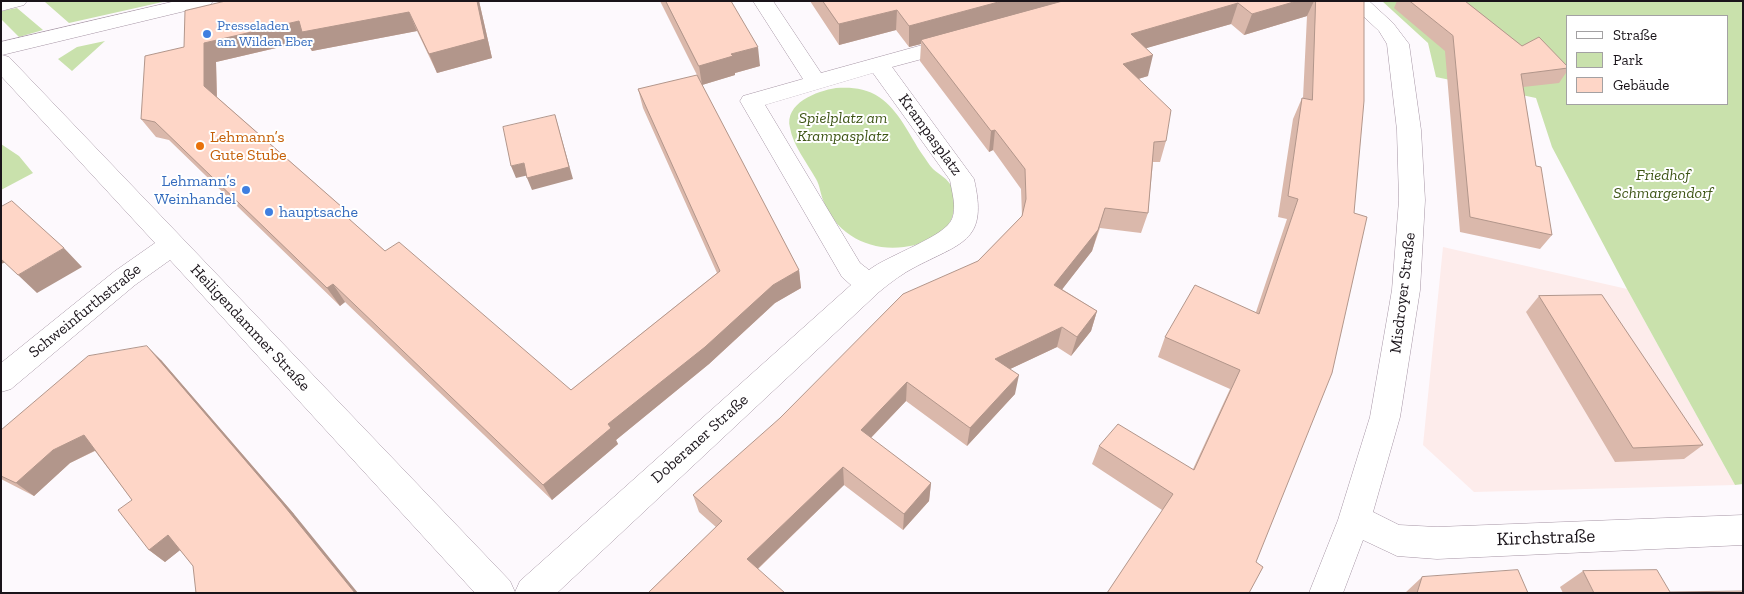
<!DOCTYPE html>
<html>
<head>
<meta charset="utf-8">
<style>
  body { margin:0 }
  #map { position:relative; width:1744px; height:594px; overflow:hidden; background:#fdf9fd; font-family:"Zilla Slab",serif }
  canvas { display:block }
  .frame { position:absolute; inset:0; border:2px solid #1a141a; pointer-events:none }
  .legend { position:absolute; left:1566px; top:15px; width:162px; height:90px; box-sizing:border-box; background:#fff; border:1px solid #a3a1a3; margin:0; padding:6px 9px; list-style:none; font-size:15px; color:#1a141a }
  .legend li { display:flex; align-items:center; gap:10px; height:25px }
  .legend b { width:25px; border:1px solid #a3a1a3 }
</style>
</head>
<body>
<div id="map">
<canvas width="1744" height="594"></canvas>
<div class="frame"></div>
<ul class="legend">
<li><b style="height:6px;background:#fff"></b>Straße</li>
<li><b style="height:14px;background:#c9e1ac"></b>Park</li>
<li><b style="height:14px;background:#fed6c7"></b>Gebäude</li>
</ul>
</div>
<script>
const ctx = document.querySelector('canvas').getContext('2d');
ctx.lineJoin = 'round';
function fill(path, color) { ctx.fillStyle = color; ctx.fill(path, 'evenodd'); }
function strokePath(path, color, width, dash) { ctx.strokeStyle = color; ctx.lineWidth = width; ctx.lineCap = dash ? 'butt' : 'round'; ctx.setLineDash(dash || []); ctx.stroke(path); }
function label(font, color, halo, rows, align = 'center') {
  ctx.font = font + ' "Zilla Slab",serif'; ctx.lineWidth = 4; ctx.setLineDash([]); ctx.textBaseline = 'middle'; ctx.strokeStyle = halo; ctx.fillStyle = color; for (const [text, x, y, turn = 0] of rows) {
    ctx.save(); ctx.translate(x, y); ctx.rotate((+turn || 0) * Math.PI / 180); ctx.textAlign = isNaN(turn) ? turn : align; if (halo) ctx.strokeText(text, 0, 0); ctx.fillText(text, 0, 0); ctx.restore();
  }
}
const education = new Path2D(`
  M1443 247 1627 289 1735 485 1474 492 1423 445Z`);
const green = new Path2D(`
  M47 1H167L69 23 45 2Z
  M1382 1H1743V484L1735 485 1627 289 1552 147 1536 98 1436 77 1428 43ZM1568 16H1728V104H1568Z
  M17 8 43 30 19 37 1 19V11Z
  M105 41 72 71 58 59 77 47Z
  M836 88C851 87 866 88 879 97 898 109 910 136 922 154 926 159 929 165 933 169 940 175 948 179 952 187 955 193 954 199 954 206 954 232 928 244 904 247 870 252 835 234 823 200 820 192 820 186 816 179 807 163 793 145 790 128 784 103 817 91 836 88Z
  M1 144 19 156 33 173 1 190Z`);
const minor = new Path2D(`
  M1 1H27L24 5 1 11Z
  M176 1H213L210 5 2 55 9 57 510 581 515 592 520 581 851 285 842 277 740 101 743 96 803 79 753 1H773L821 73 955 36 963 38 966 43 963 48 892 67 974 179C988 240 964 242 917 266 903 273 891 282 879 292L557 593H475L170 260 135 285 11 389 1 392V363L115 271 155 243 1 76V42ZM873 73 950 180C952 193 957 207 952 219 945 237 888 255 869 270L860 263 765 105Z
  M1347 1H1369L1393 23 1409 44 1421 130 1425 200 1420 290 1400 417 1373 512 1399 525 1437 527 1743 515V545L1437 559 1397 556 1363 540 1343 593H1309L1338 520 1370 417 1392 290 1399 200 1397 130 1387 44 1379 31Z`);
const wall = new Path2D(`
  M226 1H479L492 58 437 73 417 31 312 51 306 41 216 62 217 97 343 208 351 221 385 251 571 390 717 273 643 108 638 89 698 77 660 1H731L760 66 735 73V75L702 85 799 270 801 288 775 303 709 364 616 440 618 444 552 500 345 302 340 306 169 140 156 137 141 119 184 47Z
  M810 1H1364L1332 373 1162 510 1092 464 1099 446 1193 469 1230 389 1158 357 1165 337 1256 312 1287 219 1278 217 1293 119 1302 98H1303L1307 16 1244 35 1231 24 1146 48 1148 76 1138 79 1166 141 1160 162H1153L1148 213 1141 233 1100 228 1092 251 1062 289 1097 311 1091 331 1071 356 1057 347 1010 369 1015 394 967 446 906 401 871 438 931 483 929 501 903 530 844 485 758 569 648 593 716 527 699 512 693 495 978 261 1022 216 1021 189 993 150 989 152 920 61 921 44 909 47 896 30 839 45Z
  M1397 1H1465L1522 46 1568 67V70L1559 83 1523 87 1536 166 1552 235 1540 249 1460 232 1445 51 1394 8Z
  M1539 296 1703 445 1684 459 1615 462 1526 312Z
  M161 360 294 514 193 566 180 550 165 562 149 550 132 500 95 451 70 463 34 496 1 479V430Z
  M1583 571 1670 592 1743 593H1563L1560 587Z
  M1422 577 1528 593H1405Z`);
const shadedWall = new Path2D(`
  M477 1H479L492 58 437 73 429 54Z
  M1002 1H1074L921 40V44L909 47V26Z
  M1297 1H1314L1307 16 1244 35 1252 14Z
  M1238 3 1231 24 1126 54 1131 34Z
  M897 10 896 30 839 45V24Z
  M409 12 417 31 312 51 306 41 216 62 217 105 204 86V43L299 21Z
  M758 47 760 66 735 73V75L702 85 699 66 731 54Z
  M1153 55 1148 76 1118 85 1123 64Z
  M555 115 573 179 532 190 527 178Z
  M995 130 993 150 989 152 991 131Z
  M524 163 529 175 516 178 511 166Z
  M343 208 354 226 339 210Z
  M1105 208 1092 251 1050 305 1054 285Z
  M64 248 82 267 37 293 18 275Z
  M1 258 6 262 1 264Z
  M799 270 801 288 775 303 709 364 616 440 618 444 552 500 543 485 608 424 773 285Z
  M333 284 345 302 340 306 327 288Z
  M1097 311 1091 331 1071 356 1077 337Z
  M1062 327 1057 347 991 378 995 359Z
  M147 346 161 360 294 514 358 593H355Z
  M1019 375 1015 394 967 446 970 428Z
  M907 382 906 401 861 448V430Z
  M84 435 100 448 70 463 34 496 16 483 53 450Z
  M843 467 844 485 751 575 747 559Z
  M931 483 929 501 903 530 904 514Z
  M168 535 184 547 165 562 149 550Z`);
const building = new Path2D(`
  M226 1H477L485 39 429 54 409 12 302 32 299 21 204 43V86L343 208 339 210 385 251 399 242 571 390 720 271 638 89 697 75 799 270 773 285 705 347 608 424 611 428 543 485 333 284 327 288 155 122 141 119 145 56 184 47 185 11Z
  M666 1H731L758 47 731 54 733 56 699 66Z
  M823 1H1002L909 26 897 10 839 24Z
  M1063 1H1297L1252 14 1238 3 1131 34 1153 55 1123 64 1171 110 1166 141 1154 142 1148 213 1105 208 1098 230 1054 285 1097 311 1077 337 1062 327 995 359 1019 375 970 428 907 382 861 430 931 483 904 514 843 467 747 559 785 593H648L722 521 693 495 780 418 903 294 978 261 1022 216 1026 199 1025 169 995 130 991 131 921 40Z
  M1316 1H1364V101L1354 213 1367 217 1332 373 1256 562 1263 567 1249 593H1107L1173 494 1099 446 1118 424 1194 470 1240 370 1165 337 1195 285 1259 314 1298 199 1288 196 1302 98 1312 100Z
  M1410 1H1465L1522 46 1539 37 1568 67V68L1521 74 1536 166 1541 167 1552 235 1470 217 1453 36Z
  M555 115 569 167 527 178 524 163 511 166 503 127Z
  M12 201 64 248 18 275 1 259V207Z
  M1602 295 1703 445 1633 448 1539 296Z
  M147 346 281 502 355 593H196L193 566 168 535 149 550 118 510 132 500 84 435 53 450 16 483 1 476V430L88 356Z
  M1518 570 1528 593H1417L1422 577Z
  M1657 570 1670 592 1743 591V593H1594L1583 571Z`);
const markers = [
  [207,34,5,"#3f7fe0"],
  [200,146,5,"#e8710a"],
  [246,190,5,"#3f7fe0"],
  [269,212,5,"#3f7fe0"]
];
const farShopnames = [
  ["Presseladen",217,26],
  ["am Wilden Eber",217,42]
];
const parkNames = [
  ["Spielplatz am",843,118],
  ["Krampasplatz",843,136],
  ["Friedhof",1663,175],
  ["Schmargendorf",1663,193]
];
const streetNames = [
  ["Krampasplatz",930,135,54],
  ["Misdroyer Straße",1403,293,-83],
  ["Schweinfurthstraße",85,311,-39],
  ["Heiligendammer Straße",250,328,47],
  ["Doberaner Straße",700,439,-42]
];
const foodNames = [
  ["Lehmann’s",210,137],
  ["Gute Stube",210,155]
];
const shopNames = [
  ["Lehmann’s",236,181],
  ["Weinhandel",236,199],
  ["hauptsache",279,212,"left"]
];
const nearStreetnames = [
  ["Kirchstraße",1546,538,-2]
];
fill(education, '#fdeceb');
fill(green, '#c9e1ac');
strokePath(minor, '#a695a5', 1);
fill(minor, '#fff');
fill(wall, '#dab8ab');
fill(shadedWall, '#b2968b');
fill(building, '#fed6c7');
strokePath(building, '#b2968b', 1);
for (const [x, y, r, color] of markers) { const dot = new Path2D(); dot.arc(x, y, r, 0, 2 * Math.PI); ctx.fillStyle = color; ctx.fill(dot); strokePath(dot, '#fff', 2); }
label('14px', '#366cbe', '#fff', farShopnames, 'left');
label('italic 16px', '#3e5516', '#fff', parkNames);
label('16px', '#1a141a', '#fff', streetNames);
label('16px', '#c56008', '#fff', foodNames, 'left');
label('16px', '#366cbe', '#fff', shopNames, 'right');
label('19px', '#1a141a', '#fff', nearStreetnames);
</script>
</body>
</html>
